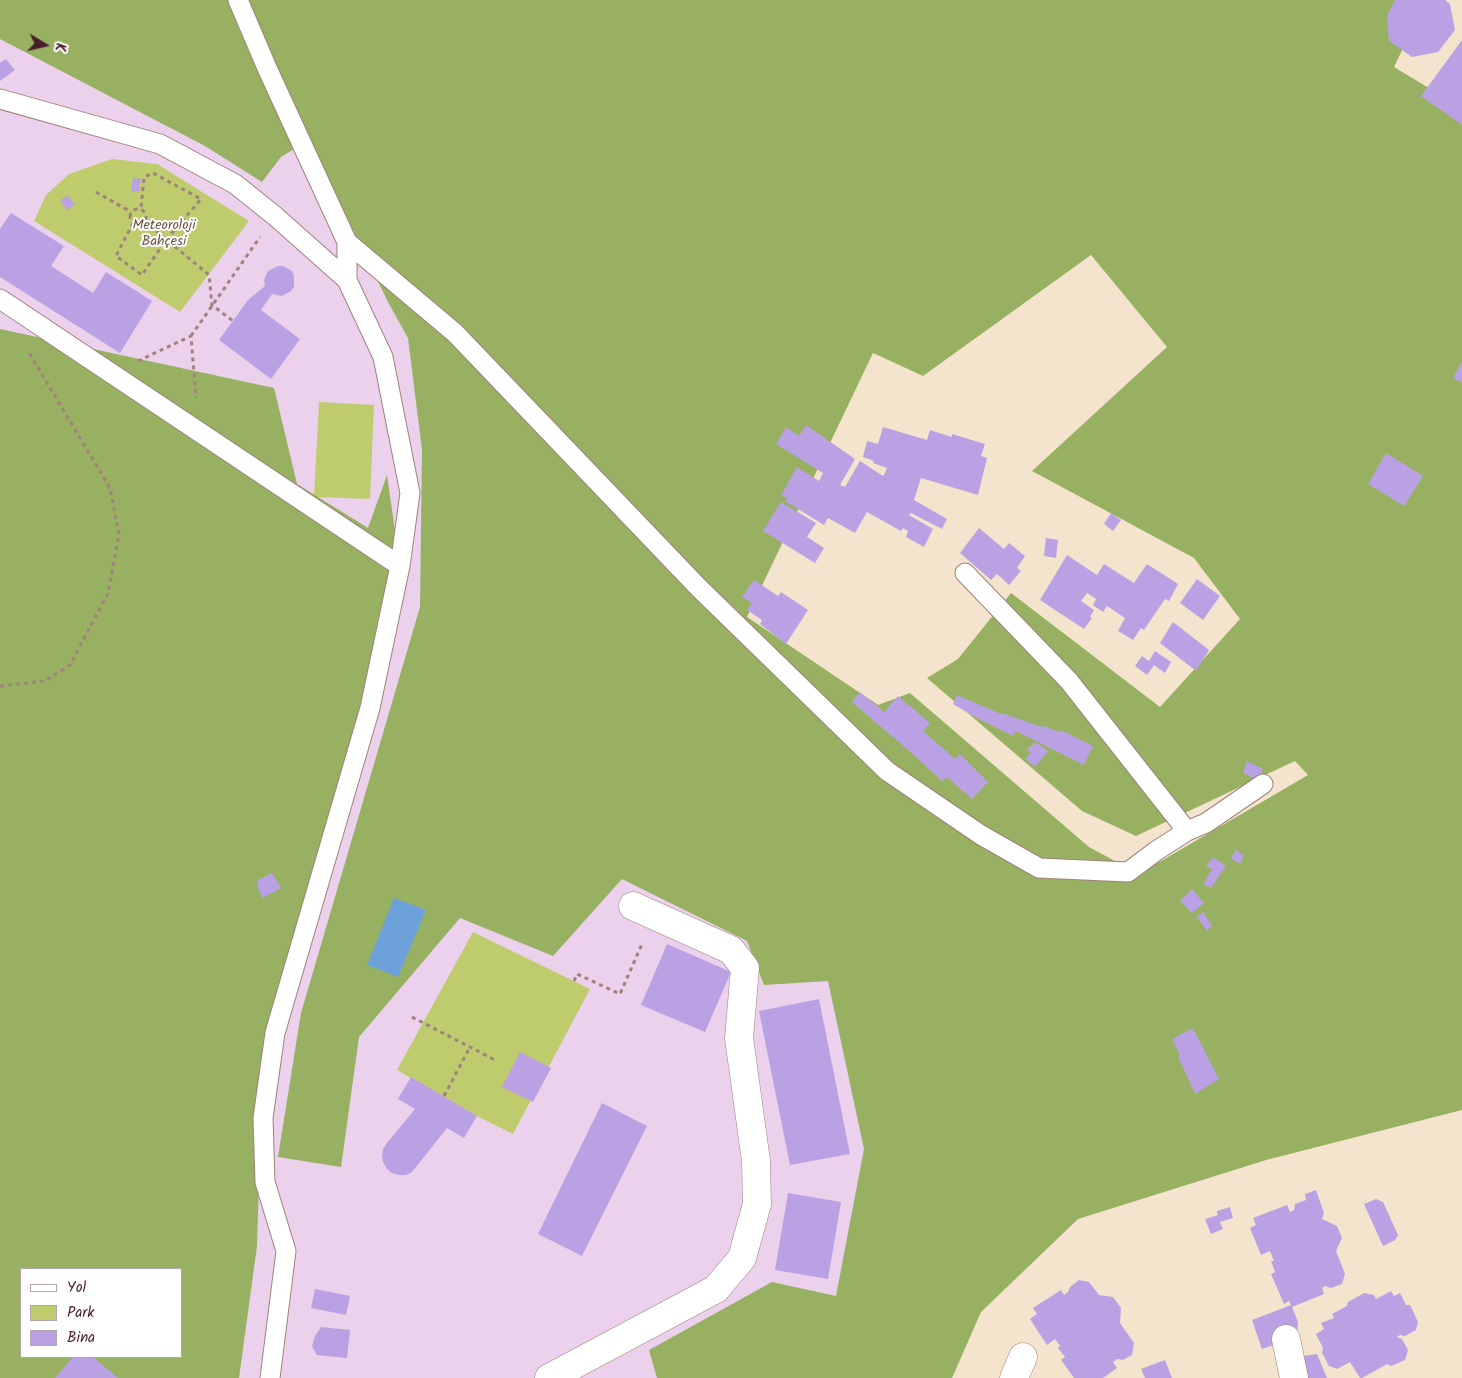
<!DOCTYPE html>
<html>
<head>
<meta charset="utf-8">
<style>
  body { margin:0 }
  #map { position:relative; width:1462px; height:1378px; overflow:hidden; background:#f5e4cd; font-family:Kalam,sans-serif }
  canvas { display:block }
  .legend { position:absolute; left:20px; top:1268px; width:162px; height:90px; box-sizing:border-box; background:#fff; border:1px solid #b7a5aa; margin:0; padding:6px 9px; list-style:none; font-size:15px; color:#4a1f2b }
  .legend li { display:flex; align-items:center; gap:10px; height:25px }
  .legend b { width:25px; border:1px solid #b7a5aa }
  .north { position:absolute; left:20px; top:20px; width:50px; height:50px; -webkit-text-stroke:4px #fff; paint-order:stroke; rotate:99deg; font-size:14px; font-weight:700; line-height:20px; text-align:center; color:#4a1f2b }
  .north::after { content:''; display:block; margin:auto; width:18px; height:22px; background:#4a1f2b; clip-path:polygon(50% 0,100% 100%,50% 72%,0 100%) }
</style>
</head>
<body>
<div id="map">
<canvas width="1462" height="1378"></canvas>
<ul class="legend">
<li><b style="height:6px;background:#fff"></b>Yol</li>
<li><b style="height:14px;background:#bfcc6e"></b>Park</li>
<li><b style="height:14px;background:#baa1e4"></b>Bina</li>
</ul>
<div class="north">K</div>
</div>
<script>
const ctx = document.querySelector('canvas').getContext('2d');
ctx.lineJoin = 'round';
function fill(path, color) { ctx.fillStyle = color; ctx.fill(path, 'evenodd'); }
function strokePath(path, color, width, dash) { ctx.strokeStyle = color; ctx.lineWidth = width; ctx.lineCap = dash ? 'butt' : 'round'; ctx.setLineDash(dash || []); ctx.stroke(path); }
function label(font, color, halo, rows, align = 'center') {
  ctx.font = font + ' Kalam,sans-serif'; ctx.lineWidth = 4; ctx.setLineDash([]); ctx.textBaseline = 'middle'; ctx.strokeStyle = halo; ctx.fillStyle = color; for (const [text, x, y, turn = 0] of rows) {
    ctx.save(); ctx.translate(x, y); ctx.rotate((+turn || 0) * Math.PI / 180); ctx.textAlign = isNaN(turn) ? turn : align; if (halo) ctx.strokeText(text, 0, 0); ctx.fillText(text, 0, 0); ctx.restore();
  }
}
const built = new Path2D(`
  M0 0H631L747 617 878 705 1266 1160 1078 1219 981 1312 952 1378H0ZM21 1269H181V1357H21Z`);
const green = new Path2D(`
  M112 159 157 164 249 221 180 312 34 221 46 195 69 174Z
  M319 402 374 405 370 499 314 497Z
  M473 932 590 989 513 1134 477 1116 397 1070Z`);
const forest = new Path2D(`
  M0 0H1426L1394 67 1462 108V1110L1266 1160 1078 1219 981 1312 952 1378H657L649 1350 772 1282 836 1296 864 1149 828 981 764 985 747 941 622 879 553 956 460 918 359 1037 341 1167 278 1157 301 1013 420 607 422 450 408 338 388 302 309 140 281 157 262 182 205 146 0 39ZM1091 255 1167 347 1032 471 1194 558 1240 619 1160 707 1011 593 958 659 927 678 1082 811 1136 836 1295 761 1308 775 1139 874 1089 847 910 693 878 705 747 617 873 353 923 376Z
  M0 329 274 388 297 484 368 528 387 475 399 559 363 699 262 1073 257 1246 239 1378H0ZM21 1269H181V1357H21Z`);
const water = new Path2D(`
  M394 898 426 910 398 977 367 965Z`);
const building = new Path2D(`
  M1395 0H1445L1450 4 1455 30 1438 52 1412 57 1389 41 1387 16Z
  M1462 40V125L1421 96Z
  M6 59 15 70 0 81V63Z
  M133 178 141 179 139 192 131 191Z
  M67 195 75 204 67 210 60 201Z
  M11 213 64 246 51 266 93 293 106 272 152 301 120 353 0 277V229Z
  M278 266H283L292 271 294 276V287L291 291 282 296 272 294 261 310 300 339 271 379 219 340 248 300 265 286 264 280 268 271Z
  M1462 361V383L1453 378Z
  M806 425 855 459 840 485 845 487 860 461 883 476 884 475 887 468 873 463 874 461 863 457 867 441 878 444 883 427 927 440 930 430 952 437V434L985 444 981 456 987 458 978 495 921 478 914 500 947 519 942 529 911 513 909 515 933 529 924 547 906 537 908 531 903 528 901 531 867 512 855 533 828 518 824 525 785 501 787 498 781 495 797 467 819 481 823 473 776 444 786 427 799 436Z
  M1386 453 1423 476 1404 506 1368 484Z
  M781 502 816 523 807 537 824 548 815 563 763 531Z
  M1111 513 1121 520 1113 531 1104 524Z
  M979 528 1004 549 1009 543 1025 556 1017 568 1021 571 1009 585 997 574 991 580 960 553Z
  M1046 538 1058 540 1056 558 1044 556Z
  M1067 555 1097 575 1104 564 1134 583 1147 564 1178 584 1169 601 1165 599 1144 630 1141 628 1133 640 1118 631 1125 618 1107 606 1103 612 1093 605 1096 599 1087 593 1081 601 1094 610 1090 617 1092 618 1084 629 1040 600Z
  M1197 579 1220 596 1203 620 1180 603Z
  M754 580 778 596 781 592 808 610 786 644 760 624 762 620 747 610 752 603 742 597Z
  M1173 622 1209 650 1196 671 1160 643Z
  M1155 651 1171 662 1165 673 1154 665 1147 675 1135 666 1142 656 1149 661Z
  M860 692 884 712 898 696 930 723 923 731 955 759 960 754 988 782 972 799 947 777 942 781 907 749 852 702Z
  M957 695 1001 714 1002 713 1042 727 1043 726 1060 732 1061 730 1093 746 1084 765 1016 731 1013 736 975 717 953 704Z
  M1035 742 1048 751 1035 767 1025 759 1031 753 1027 750Z
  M1247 761 1263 769 1258 780 1243 773Z
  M1236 850 1244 855 1240 864 1231 858Z
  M1213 857 1226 866 1211 888 1203 884 1212 869 1206 866Z
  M272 873 281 888 263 898 257 887 258 880Z
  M1192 889 1204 903 1192 913 1180 901Z
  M1203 912 1212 926 1207 931 1197 917Z
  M667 944 731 972 705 1032 641 1005Z
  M819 999 850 1154 790 1165 759 1011Z
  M1193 1028 1219 1079 1195 1094 1178 1057 1180 1056 1172 1039Z
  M520 1052 551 1068 533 1102 502 1087Z
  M411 1077 477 1116 464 1138 447 1128 412 1172 406 1175H399L392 1173 387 1169 383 1162 382 1156 383 1149 387 1143 415 1109 398 1099Z
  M602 1103 647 1126 582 1256 538 1234Z
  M1316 1190 1324 1213 1322 1219 1337 1226 1342 1238 1336 1251 1345 1274 1342 1284 1331 1288 1325 1286 1322 1288 1324 1294 1292 1307 1298 1322 1297 1337 1262 1349 1252 1320 1291 1305 1289 1301 1284 1304 1271 1274 1275 1272 1271 1261H1274L1270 1251 1261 1255 1250 1228 1256 1225 1253 1218 1287 1205 1290 1212 1294 1210 1295 1204 1306 1200 1305 1194Z
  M788 1193 841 1202 828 1279 775 1270Z
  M1376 1199 1383 1202 1398 1235 1395 1240 1383 1246 1364 1204Z
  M1230 1207 1233 1218 1220 1222 1223 1229 1211 1234 1205 1219 1218 1215 1217 1211Z
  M1079 1280 1089 1282 1099 1295 1113 1297 1121 1308 1120 1323 1134 1343 1132 1355 1123 1360 1117 1359 1113 1362 1117 1368 1103 1378H1074L1061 1360 1065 1357 1058 1348 1060 1346 1055 1339 1047 1345 1030 1319 1037 1314 1033 1308 1061 1290 1064 1295 1068 1292 1070 1287Z
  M315 1289 350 1296 346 1315 311 1308Z
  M1391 1291 1394 1296 1400 1293 1406 1305H1410L1418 1322 1416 1330 1405 1336 1400 1335 1397 1337 1402 1339 1408 1350 1405 1360 1391 1366 1387 1364 1362 1378H1360L1350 1362 1337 1369 1329 1366 1322 1353 1323 1348 1316 1334 1324 1329 1321 1323 1334 1318 1332 1314 1347 1306 1348 1302 1364 1293 1374 1295 1376 1299Z
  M321 1327 350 1330 347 1358 317 1355 312 1346 315 1336Z
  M1317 1354 1327 1378H1303L1296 1357Z
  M73 1357H93L118 1378H55Z
  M1165 1360 1172 1378H1145L1141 1369Z`);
const path = new Path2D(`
  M96 192 131 212
  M130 217a8 8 0 1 1 16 0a8 8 0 1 1-16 0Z
  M144 221 209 275 212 305 233 321
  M133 223 116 256 142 275 166 240 201 199 153 173 144 177 141 209
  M191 336 260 237
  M138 361 191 336 196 398
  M0 686 45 681 70 665 108 593 119 534 110 488 28 351
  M574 981 577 974 620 994 642 944
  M412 1017 495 1060
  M444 1096 470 1047`);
const service = new Path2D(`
  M238 0 267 68 347 242V280L383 357 410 493 400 566 370 708 275 1033 263 1118 265 1182 286 1251 270 1378
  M0 99 160 144 235 184 275 216 347 280
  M347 242 455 333 699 588 887 771 981 835 1039 868 1128 872 1156 851 1187 831 1069 681 965 573
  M0 299 400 566
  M1187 831 1206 823 1263 784`);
const minor = new Path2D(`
  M1286 1339 1294 1378
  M549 1378 716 1289 742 1258 757 1204 756 1161 739 1038 745 968 731 950 633 906
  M1014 1378 1023 1357`);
const parkNames = [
  ["Meteoroloji",164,227],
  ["Bahçesi",164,243]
];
fill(built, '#ebd1eb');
fill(green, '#bfcc6e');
fill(forest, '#97b061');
fill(water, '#6da1da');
fill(building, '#baa1e4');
strokePath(service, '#a0827c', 21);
strokePath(minor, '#a0827c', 29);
strokePath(path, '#a0827c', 3, [4, 4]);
strokePath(service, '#fff', 19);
strokePath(minor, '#fff', 28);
label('14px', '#6d533f', '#fff', parkNames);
</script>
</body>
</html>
